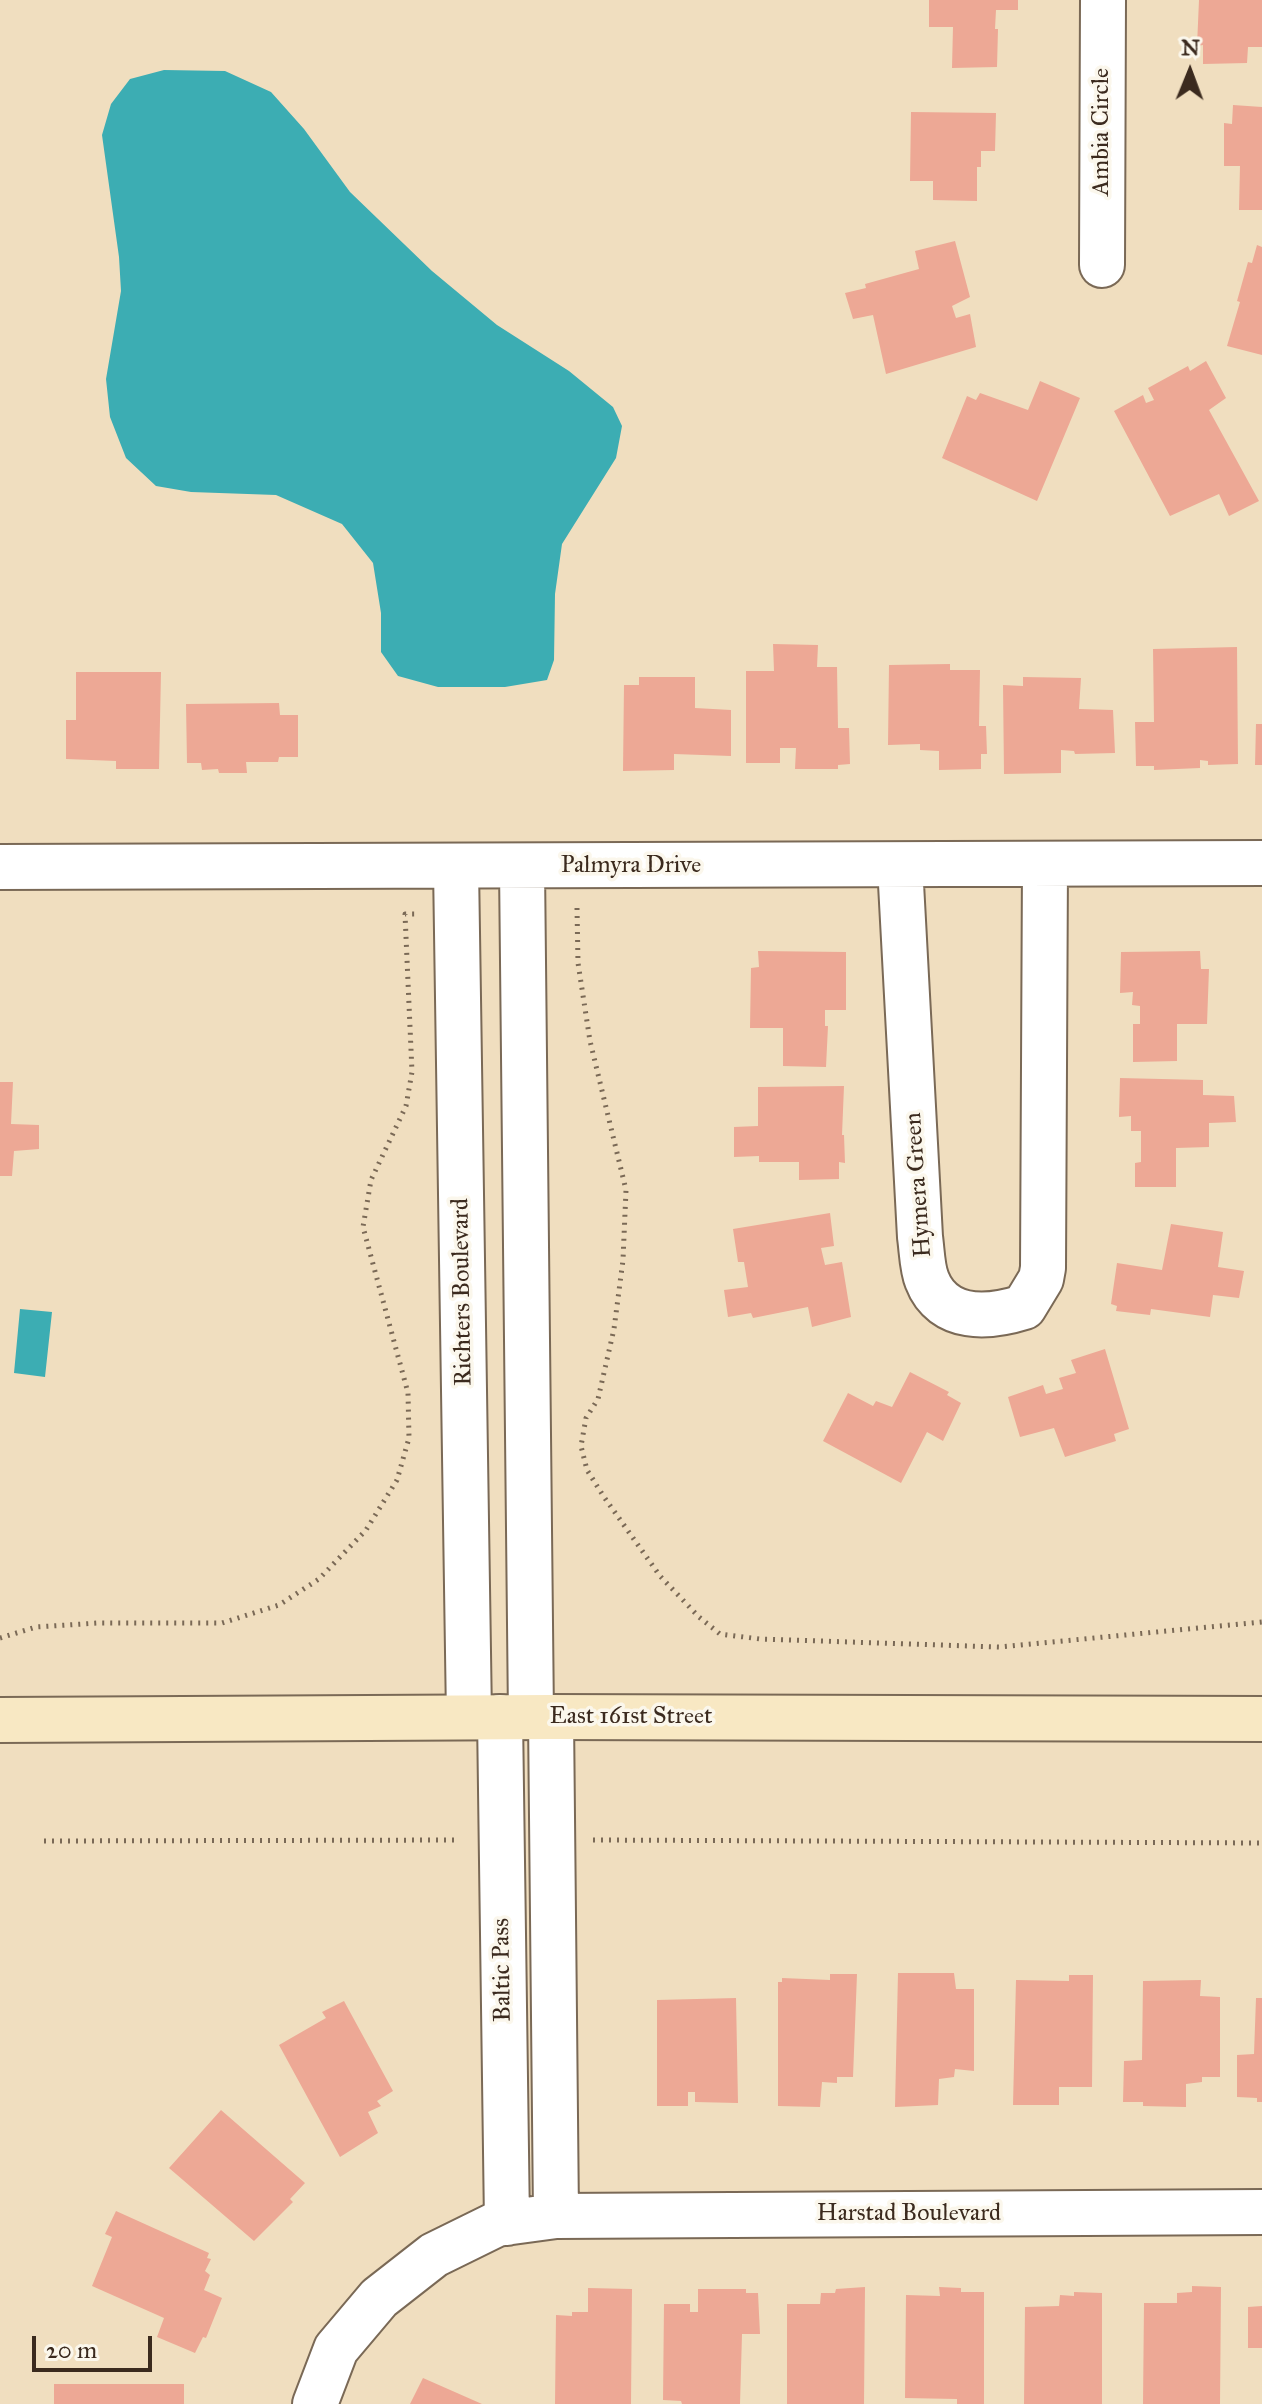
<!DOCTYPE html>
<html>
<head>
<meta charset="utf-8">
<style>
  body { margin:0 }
  #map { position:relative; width:1262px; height:2404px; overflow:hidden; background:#f0debf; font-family:"IM FELL Great Primer",serif }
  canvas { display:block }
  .north { position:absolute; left:1150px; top:32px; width:80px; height:80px; -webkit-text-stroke:6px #fbf7ec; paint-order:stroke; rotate:1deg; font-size:22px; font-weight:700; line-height:32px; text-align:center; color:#3b2a1e }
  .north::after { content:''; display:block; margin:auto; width:28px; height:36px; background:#3b2a1e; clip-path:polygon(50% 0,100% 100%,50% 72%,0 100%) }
  .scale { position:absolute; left:32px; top:2336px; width:120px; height:36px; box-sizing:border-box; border:4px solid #3b2a1e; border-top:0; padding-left:10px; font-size:24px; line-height:28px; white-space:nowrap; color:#3b2a1e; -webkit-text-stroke:6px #fbf7ec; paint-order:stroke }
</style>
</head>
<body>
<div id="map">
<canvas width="1262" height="2404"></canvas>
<div class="north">N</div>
<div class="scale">20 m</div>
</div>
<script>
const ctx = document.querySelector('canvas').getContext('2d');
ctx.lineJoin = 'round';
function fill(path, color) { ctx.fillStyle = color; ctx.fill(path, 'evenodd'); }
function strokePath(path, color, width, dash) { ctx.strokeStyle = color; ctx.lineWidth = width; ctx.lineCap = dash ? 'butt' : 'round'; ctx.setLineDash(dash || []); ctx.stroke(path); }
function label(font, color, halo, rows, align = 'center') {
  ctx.font = font + ' "IM FELL Great Primer",serif'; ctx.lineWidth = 7; ctx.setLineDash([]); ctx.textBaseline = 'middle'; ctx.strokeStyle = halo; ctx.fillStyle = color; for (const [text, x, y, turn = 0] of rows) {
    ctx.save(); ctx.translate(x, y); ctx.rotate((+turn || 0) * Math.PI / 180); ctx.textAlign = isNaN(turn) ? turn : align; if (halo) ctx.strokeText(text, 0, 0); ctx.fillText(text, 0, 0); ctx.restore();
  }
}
const water = new Path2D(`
  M164 70 225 71 271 92 304 129 350 192 432 271 497 325 569 371 613 407 622 426 616 458 562 544 555 594 554 660 547 680 505 687H438L398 676 381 652V613L373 563 342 524 276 495 191 492 156 486 126 458 110 417 106 379 121 291 119 257 102 135 111 104 130 79Z
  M20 1309 52 1312 45 1377 14 1373Z`);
const building = new Path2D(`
  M929 0H1018V10H996L995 29H998L997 67 952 68 953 27H929Z
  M1199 0H1262V47H1248L1247 63 1203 64V45L1197 46Z
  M1233 105 1262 107V210H1239L1240 166H1224V123L1232 124Z
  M911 112 996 113 995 151H981V167H977V201L933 200V181H910Z
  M955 241 970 297 952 306 956 318 970 314 976 347 886 374 873 315 853 319 845 293 866 288 865 284 919 269 915 251Z
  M1257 245 1262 247V355L1227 346 1240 302 1237 301 1248 262 1252 263Z
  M1206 361 1226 398 1209 410 1259 501 1229 516 1219 494 1170 516 1114 411 1143 395 1146 403 1154 400 1148 388 1188 366 1190 371Z
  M1040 381 1080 398 1037 501 942 458 967 396 976 400 980 393 1028 410Z
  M773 644 818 645 817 667H837L838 728H849L850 764 838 765V769H795L796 748H780V763H746V671H774Z
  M1237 647 1238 764 1208 765V761L1200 760V768L1154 770V766H1136L1135 722H1154L1153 649Z
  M950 664V670H980L979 726H986L987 754H981V769L939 770V751L920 750V744L888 745 889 665Z
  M76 672H161L159 769H116V761L66 759V720H76Z
  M639 677H695V708L731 710V756L674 754V770L623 771 624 685H639Z
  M1023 677 1081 678 1079 709 1113 710 1115 753 1075 754 1074 751 1061 750V773L1004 774 1003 685 1023 686Z
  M279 703 280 715H298V757H279L278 762H246L247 773H219L218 769 202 770 201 763H187L186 704Z
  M1256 724H1262V765H1255Z
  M758 951 846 952V1010H825V1026H828L826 1067 783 1066V1028H750L751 968 759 967Z
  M1200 951 1201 969H1209L1207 1024H1177V1061L1133 1062V1024H1140V1006L1132 1005 1133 992 1120 993 1121 952Z
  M1120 1078 1203 1080V1095L1234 1096 1236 1122 1209 1123V1147L1176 1148V1187H1135V1163L1141 1162V1131H1131V1116L1119 1117Z
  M0 1082H13L11 1124 39 1125V1149L14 1151 12 1176H0Z
  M844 1086 842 1135H844L845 1163 839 1162V1179L799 1180V1162H759V1156L734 1157V1127L758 1126V1087Z
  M830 1213 834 1246 821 1248 825 1265 842 1262 851 1317 812 1327 808 1307 753 1318 751 1313 728 1317 724 1290 748 1287 744 1262H738L733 1229Z
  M1171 1224 1223 1232 1218 1267 1244 1271 1239 1298 1213 1295 1210 1317 1151 1309 1150 1315 1116 1311 1117 1306 1111 1304 1117 1263 1162 1270Z
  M1105 1349 1129 1429 1114 1434 1116 1441 1065 1457 1054 1428 1020 1437 1008 1397 1043 1385 1046 1394 1063 1389 1059 1378 1076 1373 1071 1360Z
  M910 1372 949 1392 947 1395 961 1403 943 1441 927 1432 901 1483 823 1441 848 1393 873 1406 876 1401 892 1407Z
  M898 1973H954L956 1989H974V2071L955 2069 954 2077 939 2079 938 2105 895 2107Z
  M830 1974H857L853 2077H837V2083L822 2082 820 2107 778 2106V1982H782V1978L830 1980Z
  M1069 1975H1093L1092 2087H1059V2105H1013L1016 1980 1069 1981Z
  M1201 1980 1200 1996 1220 1997V2077H1202V2082L1186 2084V2107L1143 2106V2102H1123L1124 2061 1142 2060 1143 1981Z
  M736 1998 738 2103 695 2102V2092H688V2106H657V2000Z
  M1256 1998H1262V2102H1257V2098L1237 2097V2055L1254 2054Z
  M344 2001 393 2091 377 2101 381 2106 368 2112 378 2133 340 2157 279 2045 326 2018 322 2012Z
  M221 2110 305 2183 290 2199 293 2202 254 2241 169 2168Z
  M116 2211 209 2253 207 2258 211 2259 205 2271 210 2275 204 2290 222 2298 206 2338 203 2337 195 2353 157 2337 164 2318 92 2286 112 2237 105 2234Z
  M1192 2286 1221 2287 1220 2404H1143L1144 2303H1177V2293L1192 2292Z
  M865 2287 864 2404H787V2304H820L821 2293H835L836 2289Z
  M939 2287 961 2288V2292H984V2404H957V2399L905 2398 906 2295 940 2296Z
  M588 2288 632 2289 631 2404H555L556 2315 572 2316V2312H588Z
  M698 2289H746V2293H758L760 2334H742L740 2404H682L681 2401 663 2400 664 2304H690V2312H698Z
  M1074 2292 1102 2293V2404H1024L1025 2307 1059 2306 1060 2295 1074 2296Z
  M1262 2306V2348H1248V2307Z
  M423 2378 482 2404H410Z
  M54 2384H184V2404H54Z`);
const path = new Path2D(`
  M577 908 578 963 590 1041 626 1190 623 1260 614 1329 598 1399 586 1418 581 1446 587 1470 604 1497 660 1576 699 1617 720 1634 760 1639 999 1647 1262 1622
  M0 1638 36 1627 98 1623H222L279 1605 319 1579 366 1530 397 1480 409 1438 408 1393 363 1227 371 1180 406 1106 412 1072 405 914H415
  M593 1840 1262 1843
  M44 1841 459 1840`);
const street = new Path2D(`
  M1102 265 1103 0
  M900 865 920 1237C922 1251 922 1268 927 1280 943 1322 989 1318 1024 1307L1041 1279 1043 1268 1045 864
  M0 867 1262 863
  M456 867 469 1717
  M522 867 531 1717
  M500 1717 507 2223
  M551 1717 556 2216
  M315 2404 336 2349 379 2298 434 2255 497 2224 556 2216 1262 2212`);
const secondary = new Path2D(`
  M0 1720 551 1717 1262 1719`);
const streetNames = [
  ["Ambia Circle",1102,132,-90],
  ["Palmyra Drive",631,866],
  ["Hymera Green",919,1185,-94],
  ["Richters Boulevard",463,1292,-91],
  ["East 161st Street",631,1717],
  ["Baltic Pass",503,1970,-91],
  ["Harstad Boulevard",909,2214]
];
fill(water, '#3cadb3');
fill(building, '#eda895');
strokePath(street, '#7a6956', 48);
strokePath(secondary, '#7a6956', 48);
strokePath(path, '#7a6956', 5, [2, 6]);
strokePath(street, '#fff', 44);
strokePath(secondary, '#f8e8c3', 44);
label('24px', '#3b2a1e', '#fbf7ec', streetNames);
</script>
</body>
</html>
